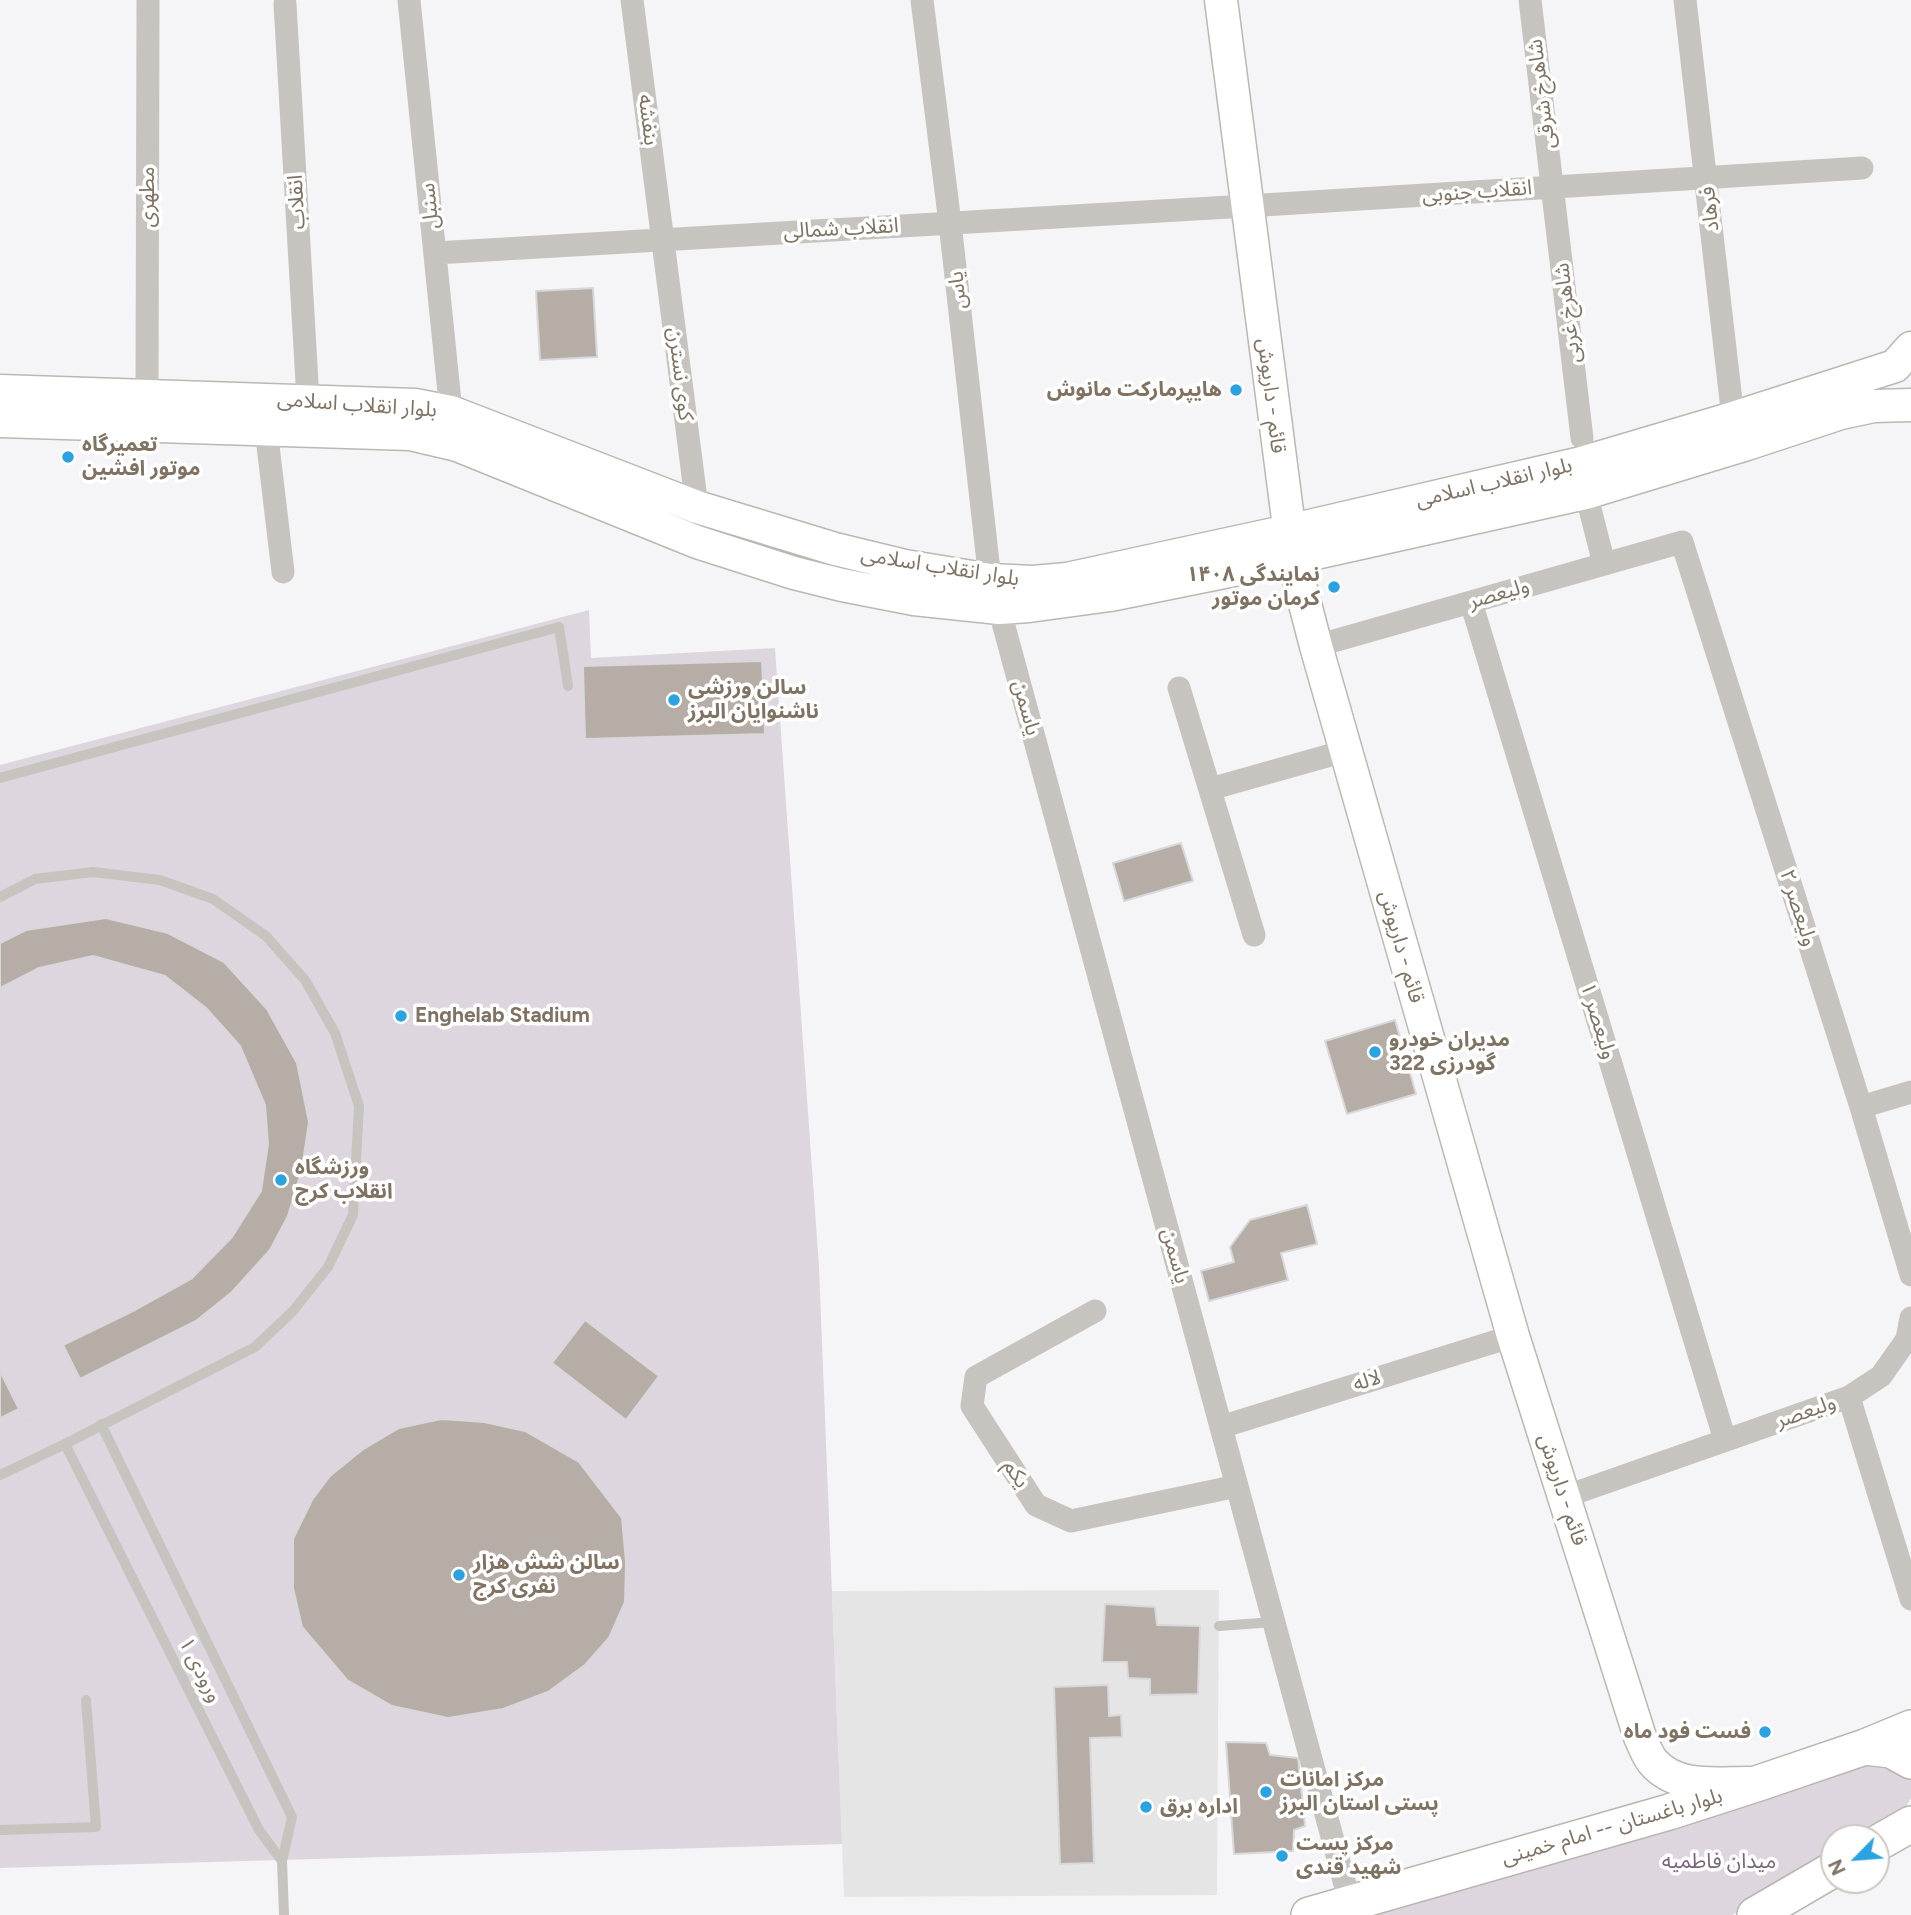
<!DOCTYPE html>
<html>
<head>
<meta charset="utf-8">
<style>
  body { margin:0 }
  #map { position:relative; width:1911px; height:1915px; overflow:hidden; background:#f5f5f8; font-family:Figtree,sans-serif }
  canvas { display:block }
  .north { position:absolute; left:1820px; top:1824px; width:70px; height:70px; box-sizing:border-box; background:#fff; border:2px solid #ccc7c1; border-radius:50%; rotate:245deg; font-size:19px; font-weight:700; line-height:28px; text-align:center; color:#807363 }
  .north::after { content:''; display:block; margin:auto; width:24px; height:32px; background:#2ca3e1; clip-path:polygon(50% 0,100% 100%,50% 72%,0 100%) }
</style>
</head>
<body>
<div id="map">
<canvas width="1911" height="1915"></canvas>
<div class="north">N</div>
</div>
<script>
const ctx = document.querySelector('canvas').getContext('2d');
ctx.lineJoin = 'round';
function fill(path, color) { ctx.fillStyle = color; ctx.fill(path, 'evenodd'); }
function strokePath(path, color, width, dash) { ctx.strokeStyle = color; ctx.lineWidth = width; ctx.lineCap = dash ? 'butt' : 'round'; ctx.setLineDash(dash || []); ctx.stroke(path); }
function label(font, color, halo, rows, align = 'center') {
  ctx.font = font + ' Figtree,"Noto Sans Arabic",sans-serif'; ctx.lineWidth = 7; ctx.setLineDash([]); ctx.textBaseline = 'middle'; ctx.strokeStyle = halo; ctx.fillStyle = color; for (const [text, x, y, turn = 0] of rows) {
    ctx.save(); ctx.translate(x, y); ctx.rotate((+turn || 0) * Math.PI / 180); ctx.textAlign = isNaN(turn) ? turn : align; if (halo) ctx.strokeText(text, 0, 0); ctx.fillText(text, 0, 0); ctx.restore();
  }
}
const built = new Path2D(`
  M1219 1590 1217 1895 844 1897 832 1591Z`);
const green = new Path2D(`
  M589 610 591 658 775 648 819 1267 842 1844 0 1868V765Z
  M1869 1762 1911 1773V1798L1900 1817 1865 1838H1834V1856L1785 1883 1732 1915H1363Z`);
const building = new Path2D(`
  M593 288 597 357 540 360 536 291Z
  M762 661 765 734 585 739 583 666Z
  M1181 843 1193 881 1124 901 1113 863Z
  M106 918 168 933 224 962 267 1009 297 1063 309 1122 302 1169 288 1216 270 1250 232 1292 196 1321 80 1379 86 1391 25 1421 19 1409 0 1418V1374H1L0 1359 56 1331 63 1345 135 1310 191 1279 232 1237 261 1191 268 1144 265 1105 240 1046 206 1008 165 976 93 956 39 968 0 988V943L26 930Z
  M1395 1020 1416 1094 1347 1114 1325 1041Z
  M1307 1205 1317 1244 1281 1253 1288 1280 1209 1301 1201 1271 1234 1262 1230 1247 1250 1220Z
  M585 1320 659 1376 626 1420 552 1363Z
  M56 1331 86 1391 25 1421 0 1371V1359Z
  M441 1419 484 1422 525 1431 579 1462 622 1518 626 1562 625 1602 609 1638 585 1665 548 1692 503 1709 448 1718 392 1706 347 1680 302 1627 293 1588V1539L312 1500 330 1476 362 1450 399 1428Z
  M1105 1604 1155 1607 1157 1625 1200 1626 1198 1694 1150 1695V1679L1128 1678 1127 1662H1102Z
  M1108 1685 1109 1716 1121 1715 1122 1737 1090 1738 1094 1863 1060 1864 1054 1687Z
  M1226 1742 1266 1743 1270 1755 1298 1758 1305 1826 1294 1830 1293 1851 1234 1854Z`);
const lane = new Path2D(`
  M0 778 559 627 568 686
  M0 897 35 879 93 872 160 880 213 899 266 936 305 980 335 1033 359 1106 353 1215 328 1267 293 1311 255 1347 65 1444 0 1475
  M101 1424 292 1817 282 1861 284 1915
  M65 1444 259 1830 282 1861
  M1219 1626 1274 1622
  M0 1830 96 1827 86 1700`);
const street = new Path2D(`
  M409 0 451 412
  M632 0 697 507
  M922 0 950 223 990 580
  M1530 0 1582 438
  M1685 0 1733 418
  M285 4 308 400
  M435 253 1247 206 1862 168
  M147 395 148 0
  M266 429 283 572
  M1586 493 1604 564
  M1471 602 1725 1440
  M999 608 1350 1903
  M1316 646 1682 542 1861 1107 1911 1275
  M1179 688 1254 935
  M1210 789 1345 751
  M1861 1107 1911 1092
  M1095 1311 976 1377 972 1406 1036 1505 1071 1521 1237 1486
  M1849 1397 1911 1599
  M1221 1427 1513 1336
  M1564 1497 1849 1397 1881 1376 1907 1339 1911 1318`);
const secondary = new Path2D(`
  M1221 0 1293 558 1316 646 1513 1336 1640 1737C1644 1745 1647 1755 1653 1762 1676 1789 1715 1783 1747 1783
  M0 391 415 405 451 412 697 507 835 549 905 566 990 580 1033 582 1067 579 1288 531 1581 463 1733 418 1895 366 1911 348
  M0 421 410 434 457 445 697 542 794 573 842 585 914 599 999 608 1029 606 1110 595 1293 558 1586 493 1747 444 1841 413 1874 406 1911 405`);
const primary = new Path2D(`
  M1865 1747 1891 1750 1911 1761
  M1876 1844 1911 1824
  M1309 1915 1669 1812 1759 1783 1865 1747 1911 1728
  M1755 1915 1834 1869`);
const markers = [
  [1236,390,7,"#2ca3e1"],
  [68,457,7,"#2ca3e1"],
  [1334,587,7,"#2ca3e1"],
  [674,700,7,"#2ca3e1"],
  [401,1016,7,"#2ca3e1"],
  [1375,1052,7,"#2ca3e1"],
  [281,1180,7,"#2ca3e1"],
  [459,1575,7,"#2ca3e1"],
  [1765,1732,7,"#2ca3e1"],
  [1266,1792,7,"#2ca3e1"],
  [1146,1807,7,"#2ca3e1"],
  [1282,1856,7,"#2ca3e1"]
];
const streetNames = [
  ["شاهرخ شرقی",1542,94,-97],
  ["بنفشه",648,120,83],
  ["انقلاب جنوبی",1477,192,-4],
  ["مطهری",148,197,-90],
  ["انقلاب",297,202,-93],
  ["سنبل",430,206,-96],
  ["فرهاد",1710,209,-96],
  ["انقلاب شمالی",841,229,-3],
  ["یاس",958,290,-96],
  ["شاهرخ غربی",1568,313,-97],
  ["کوی نسترن",680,374,83],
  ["قائم - داریوش",1271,396,83],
  ["بلوار انقلاب اسلامی",357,405,4],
  ["بلوار انقلاب اسلامی",1494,483,-13],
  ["بلوار انقلاب اسلامی",940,567,9],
  ["ولیعصر",1499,594,-16],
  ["یاسمن",1026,708,75],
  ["ولیعصر ۲",1798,908,72],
  ["قائم - داریوش",1401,947,74],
  ["ولیعصر ۱",1598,1021,73],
  ["یاسمن",1175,1256,75],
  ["لاله",1367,1381,-17],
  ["ولیعصر",1806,1412,-19],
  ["یکم",1016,1474,57],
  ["قائم - داریوش",1562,1490,72],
  ["ورودی ۱",200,1670,63],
  ["بلوار باغستان -- امام خمینی",1612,1827,-16]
];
const poiNames = [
  ["هایپرمارکت مانوش",1222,390,"right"],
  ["تعمیرگاه",82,445],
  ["موتور افشین",82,469],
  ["نمایندگی ۱۴۰۸",1320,575,"right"],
  ["کرمان موتور",1320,599,"right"],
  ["سالن ورزشی",688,688],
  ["ناشنوایان البرز",688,712],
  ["Enghelab Stadium",415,1016],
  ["مدیران خودرو",1389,1040],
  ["گودرزی 322",1389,1064],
  ["ورزشگاه",295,1168],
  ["انقلاب کرج",295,1192],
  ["سالن شش هزار",473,1563],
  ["نفری کرج",473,1587],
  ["فست فود ماه",1751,1732,"right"],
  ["مرکز امانات",1280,1780],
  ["پستی استان البرز",1280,1804],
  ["اداره برق",1160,1807],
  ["مرکز پست",1296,1844],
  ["شهید قندی",1296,1868]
];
const parkNames = [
  ["میدان فاطمیه",1719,1862]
];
fill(built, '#e6e5e6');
fill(green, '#ddd6df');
fill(building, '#b5ada6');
strokePath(building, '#d8d7d9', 2);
strokePath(secondary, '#bcb7b1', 35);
strokePath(primary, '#bab5b0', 38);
strokePath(lane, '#c7c3be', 10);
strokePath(street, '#c7c3be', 23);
strokePath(secondary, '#fff', 32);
strokePath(primary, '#fff', 35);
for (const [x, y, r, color] of markers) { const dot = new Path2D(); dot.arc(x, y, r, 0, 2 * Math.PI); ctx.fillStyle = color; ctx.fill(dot); strokePath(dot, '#fff', 2.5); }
label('21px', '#807363', '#fff', streetNames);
label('bold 21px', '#807363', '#fff', poiNames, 'left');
label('21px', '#7b667d', '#fff', parkNames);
</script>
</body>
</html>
